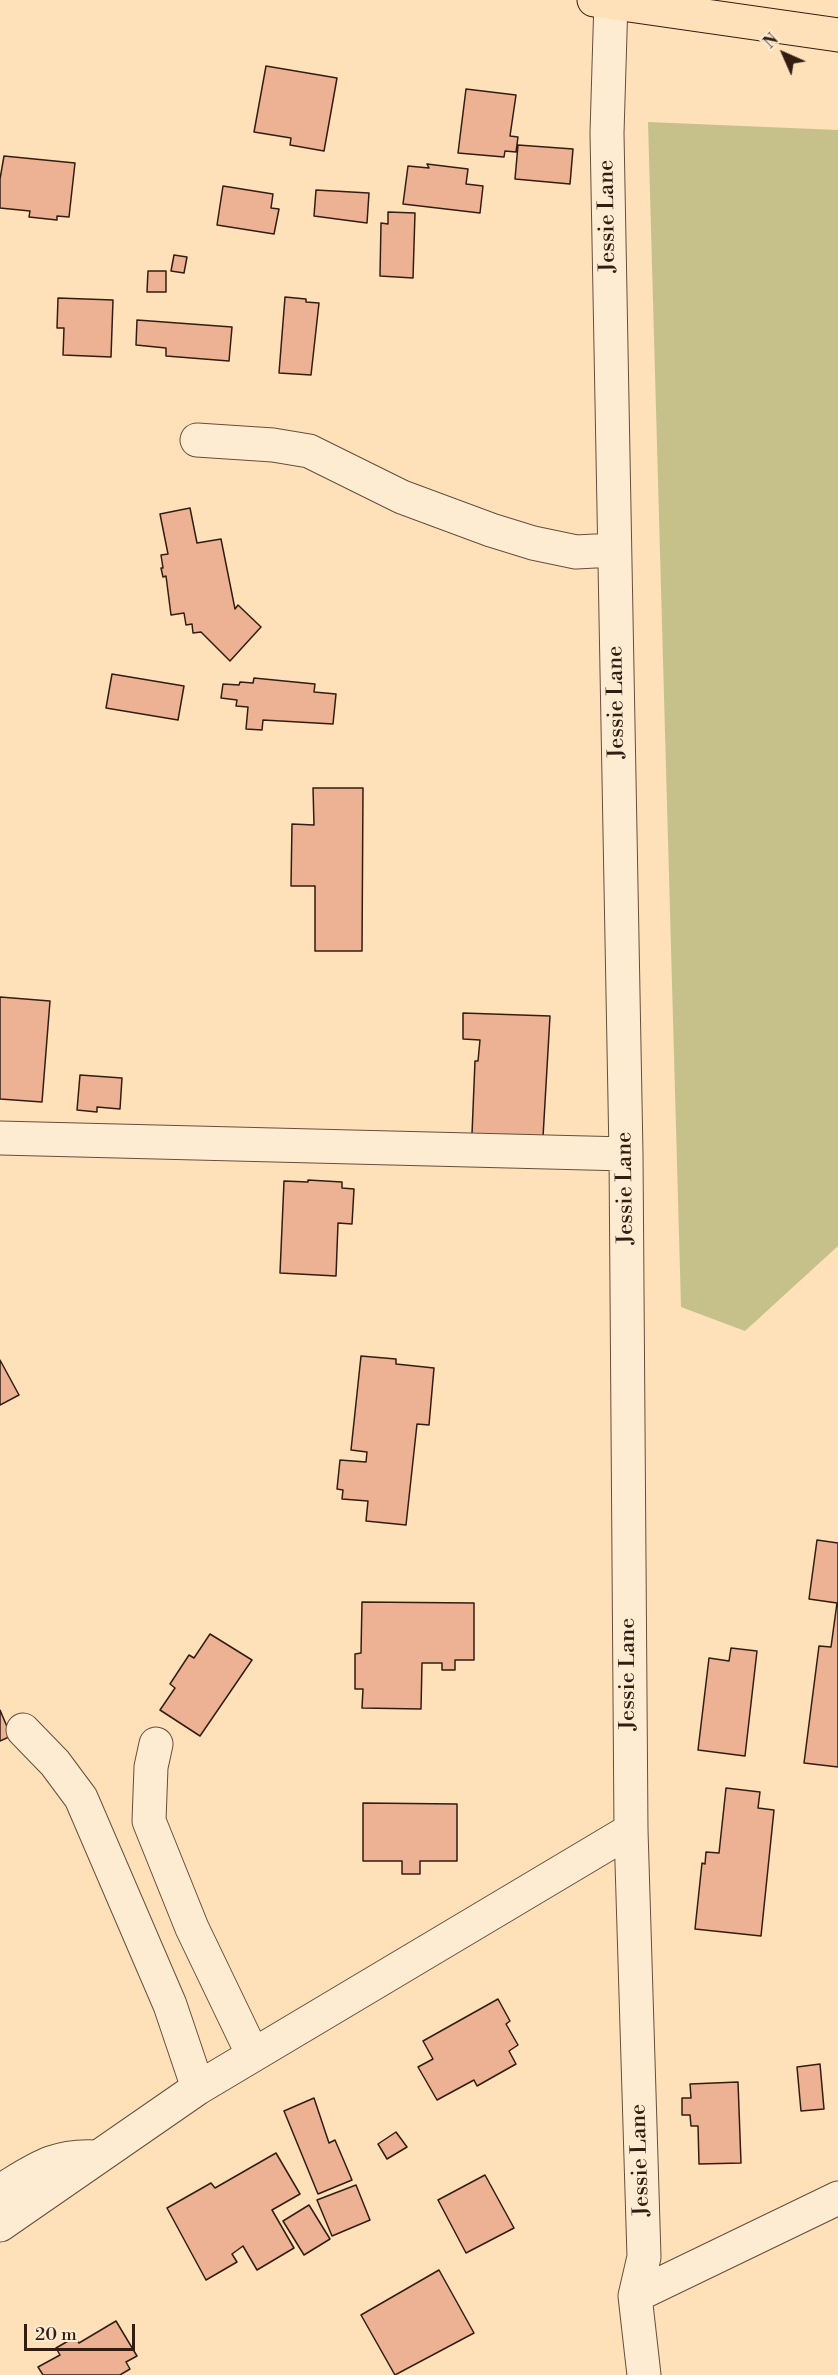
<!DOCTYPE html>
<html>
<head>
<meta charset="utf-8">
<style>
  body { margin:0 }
  #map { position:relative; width:838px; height:2375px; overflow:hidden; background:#fee1b9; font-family:"Libre Bodoni",serif }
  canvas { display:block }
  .north { position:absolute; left:754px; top:24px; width:60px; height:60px; -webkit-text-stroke:4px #feecd2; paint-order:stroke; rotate:315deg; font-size:16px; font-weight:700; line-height:24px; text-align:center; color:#331d13 }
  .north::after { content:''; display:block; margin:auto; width:21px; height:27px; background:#331d13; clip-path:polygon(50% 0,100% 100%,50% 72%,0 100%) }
  .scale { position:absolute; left:24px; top:2324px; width:111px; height:27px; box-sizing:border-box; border:3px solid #331d13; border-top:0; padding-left:8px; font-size:18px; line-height:21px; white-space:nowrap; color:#331d13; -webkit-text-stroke:4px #feecd2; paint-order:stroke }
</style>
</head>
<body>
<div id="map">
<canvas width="838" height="2375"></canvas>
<div class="north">N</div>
<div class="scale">20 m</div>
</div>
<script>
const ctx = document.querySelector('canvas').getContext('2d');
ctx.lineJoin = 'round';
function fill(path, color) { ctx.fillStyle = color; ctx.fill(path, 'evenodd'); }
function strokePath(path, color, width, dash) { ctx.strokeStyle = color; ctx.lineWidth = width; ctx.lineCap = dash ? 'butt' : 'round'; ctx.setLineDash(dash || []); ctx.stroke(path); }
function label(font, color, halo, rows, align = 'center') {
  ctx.font = font + ' "Libre Bodoni",serif'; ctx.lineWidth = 6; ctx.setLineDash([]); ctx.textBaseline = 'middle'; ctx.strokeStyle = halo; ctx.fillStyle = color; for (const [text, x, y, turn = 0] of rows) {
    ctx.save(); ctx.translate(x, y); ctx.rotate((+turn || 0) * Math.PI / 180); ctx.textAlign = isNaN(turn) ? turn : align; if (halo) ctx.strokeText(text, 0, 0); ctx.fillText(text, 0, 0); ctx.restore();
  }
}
const green = new Path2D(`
  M648 122 838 130V1246L745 1331 681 1307Z`);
const building = new Path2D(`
  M266 66 337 78 324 151 290 145 291 138 254 132Z
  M466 89 516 95 510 136 518 137 516 152 505 151 504 157 458 153Z
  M518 145 573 149 570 184 515 179Z
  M4 156 75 163 69 217 57 216V220L29 217 30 211 0 208V179Z
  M427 164 468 169 466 184 483 186 480 213 403 204 408 166 429 168Z
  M223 186 273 194 271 208 279 209 274 234 217 225Z
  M316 190 369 193 367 223 314 216Z
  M388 212 415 213 413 278 380 276 381 223 388 224Z
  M174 255 187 257 184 273 171 271Z
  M148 271H166V292H147Z
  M285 297 306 299V302L319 303 311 375 279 373Z
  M58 298 113 300 111 357 63 355 64 328H57Z
  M137 320 232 327 229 361 166 356V348L136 345Z
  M190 508 197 543 221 539 235 609 238 605 261 627 230 661 201 632 193 633 192 624 186 625 184 613 171 615 166 576 163 577 161 568H163L161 555 168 554 160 514Z
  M112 674 184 686 178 720 106 708Z
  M254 678 315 684 314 692 336 694 333 724 263 720 262 730 246 729 248 707 236 706 237 700 221 698 223 684 239 685 240 682 253 683Z
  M313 788H363L362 951H315V886H291L292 824 314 825Z
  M0 997 50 1001 42 1102 0 1099Z
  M463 1013 550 1016 543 1137 472 1134 475 1061H478L480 1040 463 1039Z
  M80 1075 122 1078 120 1109 97 1107V1112L77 1110Z
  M308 1180 342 1182V1188L354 1189 352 1224 338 1223 336 1276 280 1273 284 1181 308 1182Z
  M361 1356 396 1359V1364L434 1368 429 1425 417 1424 406 1525 366 1521 368 1501 342 1499 343 1490 337 1489 340 1460 366 1462 367 1452 351 1450Z
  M0 1360 19 1395 0 1405Z
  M817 1540 838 1543V1767L804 1763 819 1646 831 1647 837 1603 809 1599Z
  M362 1602 474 1603V1660H455V1670H442V1663H422L421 1709 362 1708 363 1689H355V1654L361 1653Z
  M210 1634 252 1660 200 1736 160 1710 175 1688 170 1684 189 1655 194 1658Z
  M731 1648 757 1651 745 1756 698 1750 709 1658 729 1661Z
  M0 1710 11 1736 0 1741Z
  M726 1788 760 1792 758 1808 774 1810 761 1936 695 1929 702 1863 705 1864 706 1852 719 1853Z
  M363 1803 457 1804V1861H420V1874H402V1861H363Z
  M498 1999 510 2021 506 2024 518 2045 509 2051 516 2064 477 2086 474 2080 437 2100 418 2067 433 2059 423 2041Z
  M820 2064 824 2109 801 2111 797 2067Z
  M738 2082 741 2163 699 2164 698 2126H691L690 2115H682V2098H691L690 2084Z
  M314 2098 329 2143 335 2140 352 2180 318 2194 284 2111Z
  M396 2132 407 2147 387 2159 378 2144Z
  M276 2153 300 2194 272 2210 294 2248 257 2270 243 2246 232 2254 237 2262 206 2280 167 2208 211 2183 215 2188Z
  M485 2175 514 2228 466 2253 438 2200Z
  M356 2185 370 2220 332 2236 317 2200Z
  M309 2205 330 2239 304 2255 283 2221Z
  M439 2270 474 2333 395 2375 361 2315Z
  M116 2321 137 2356 126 2362 130 2369 120 2375H43L38 2367 60 2355 56 2348 75 2337 79 2343Z`);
const minor = new Path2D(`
  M611 0 607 133 626 1154 631 1830 644 2257 635 2296 644 2375
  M197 440 273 445 309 451 402 497 491 530 533 543 576 552 614 550
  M0 1138 626 1154
  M23 1730 55 1763 81 1798 170 2005 198 2088
  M156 1744 151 1767 149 1821 192 1928 253 2055
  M0 2191C35 2170 54 2154 97 2157
  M0 2225 198 2088 631 1830
  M635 2296 838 2198`);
const major = new Path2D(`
  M594 0 838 35`);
const streetNames = [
  ["Jessie Lane",608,216,-91],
  ["Jessie Lane",617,702,-91],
  ["Jessie Lane",626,1188,-91],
  ["Jessie Lane",629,1674,-90],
  ["Jessie Lane",641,2160,-92]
];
fill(green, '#c6c18b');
fill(building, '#ecb293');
strokePath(building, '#331d13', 1.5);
strokePath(minor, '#664e3c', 35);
strokePath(major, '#331d13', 35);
strokePath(minor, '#feecd2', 33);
strokePath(major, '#fee1b9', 33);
label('22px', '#331d13', '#feecd2', streetNames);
</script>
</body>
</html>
